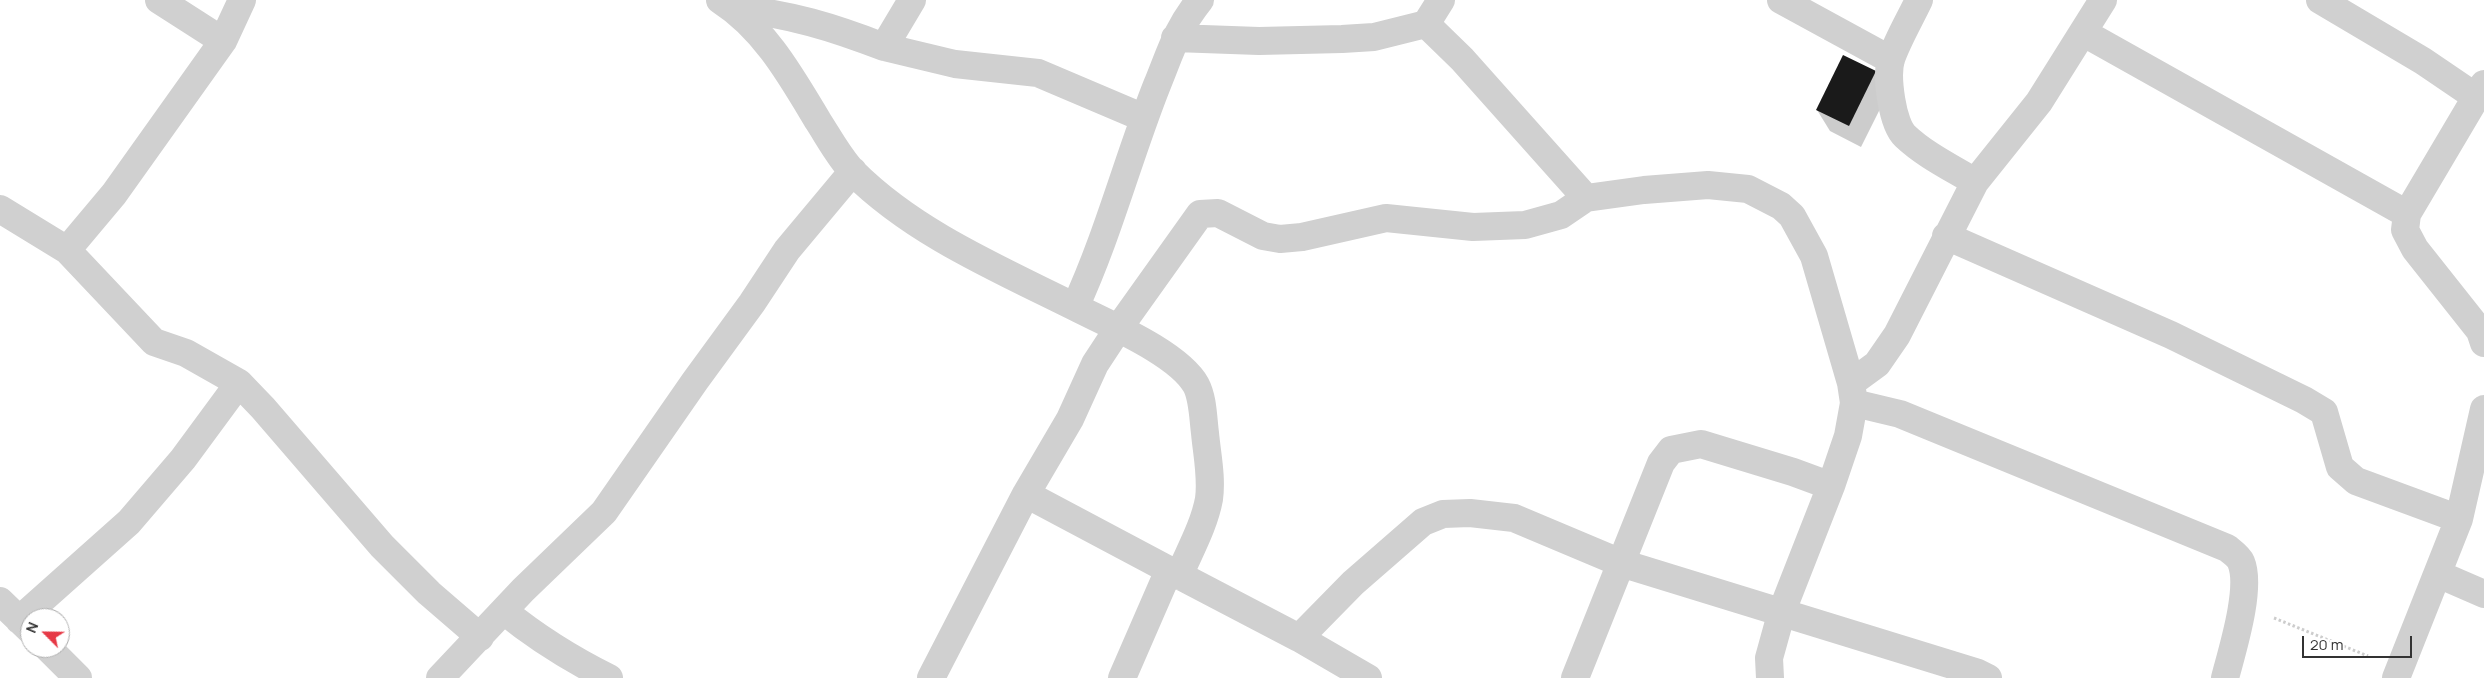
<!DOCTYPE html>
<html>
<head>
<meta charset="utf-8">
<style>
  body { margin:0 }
  #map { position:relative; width:2484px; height:678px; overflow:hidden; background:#fff; font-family:Manrope,sans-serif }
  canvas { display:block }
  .north { position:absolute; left:20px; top:608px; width:50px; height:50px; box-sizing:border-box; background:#fff; border:1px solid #adadad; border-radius:50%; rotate:293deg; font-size:14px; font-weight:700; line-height:20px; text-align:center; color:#333 }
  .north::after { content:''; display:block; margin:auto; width:18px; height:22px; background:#e63946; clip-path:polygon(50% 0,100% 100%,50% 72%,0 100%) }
  .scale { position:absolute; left:2302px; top:636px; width:110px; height:22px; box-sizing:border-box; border:2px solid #333; border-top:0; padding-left:6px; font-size:15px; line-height:18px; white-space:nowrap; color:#333; -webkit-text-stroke:4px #fff; paint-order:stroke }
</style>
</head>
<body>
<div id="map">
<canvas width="2484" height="678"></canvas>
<div class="north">N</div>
<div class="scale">20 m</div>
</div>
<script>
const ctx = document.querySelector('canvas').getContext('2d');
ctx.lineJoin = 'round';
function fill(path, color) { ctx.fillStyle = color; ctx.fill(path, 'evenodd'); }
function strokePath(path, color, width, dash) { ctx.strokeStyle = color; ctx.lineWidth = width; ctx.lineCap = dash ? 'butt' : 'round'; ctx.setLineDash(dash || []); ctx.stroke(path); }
const shadow = new Path2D(`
  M1875 72 1888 93 1861 147 1830 131 1817 110Z`);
const building = new Path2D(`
  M1843 55 1876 71 1849 126 1816 110Z`);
const path = new Path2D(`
  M2274 618 2368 656`);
const minor = new Path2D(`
  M159 0 223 41
  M720 0C765 29 791 76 818 121 829 138 839 157 853 172 914 233 999 269 1075 307 1108 324 1178 353 1196 385 1203 398 1203 418 1205 433 1207 455 1212 477 1209 499 1204 526 1189 552 1179 576
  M1781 0 1891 60
  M1919 0C1910 19 1898 39 1891 59 1886 76 1892 124 1905 136 1925 155 1952 168 1975 182
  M2320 0 2423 61 2476 97
  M734 9C788 13 835 28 884 47L912 0
  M1426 24 1462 59 1586 198 1644 190 1708 185 1748 189 1781 206 1792 216 1814 256 1851 383 1854 403 1848 436 1831 486 1782 611 1769 658 1770 678
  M2084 33 2407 214
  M1175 38 1259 41 1342 39 1374 37 1426 24 1441 0
  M884 47 955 64 1038 73 1144 118
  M2484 84 2407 214 2405 230 2415 249 2480 331 2484 343
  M0 209 67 250 154 342 186 353 239 383 263 408 382 546 429 593 480 637
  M1946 236 2171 335 2304 400 2324 412 2340 467 2356 481 2459 519
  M67 250 114 194 223 41 242 0
  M1075 307C1108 236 1128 158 1157 85 1171 51 1176 30 1200 0
  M1851 383 1877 364 1897 335 1975 182 2039 102 2103 0
  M1854 403 1900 414 2227 548C2232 552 2239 557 2241 562 2252 588 2232 651 2225 678
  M1026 494 1169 570 1122 678
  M1169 570 1299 638 1368 678
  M2438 574 2484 594
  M0 601 30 630
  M504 611C537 638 571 659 609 678
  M19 620 129 522 183 459 239 383
  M1299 638 1353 583 1423 522 1443 514 1470 513 1514 518 1621 563 1978 673 1988 678
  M48 648 78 678
  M440 678 523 590 604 512 695 381 752 303 787 250 853 171
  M931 678 1026 494 1070 419 1095 364 1118 329 1200 214 1218 213 1263 236 1280 239 1302 237 1386 218 1473 227 1525 225 1561 215 1586 198
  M1575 678 1661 463 1671 450 1701 444 1793 472 1831 486
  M2396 678 2459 519 2484 409`);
fill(shadow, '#0003');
fill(building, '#1a1a1a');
strokePath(path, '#cdcdcd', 3, [2.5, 2.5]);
strokePath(minor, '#d0d0d0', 28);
</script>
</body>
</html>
